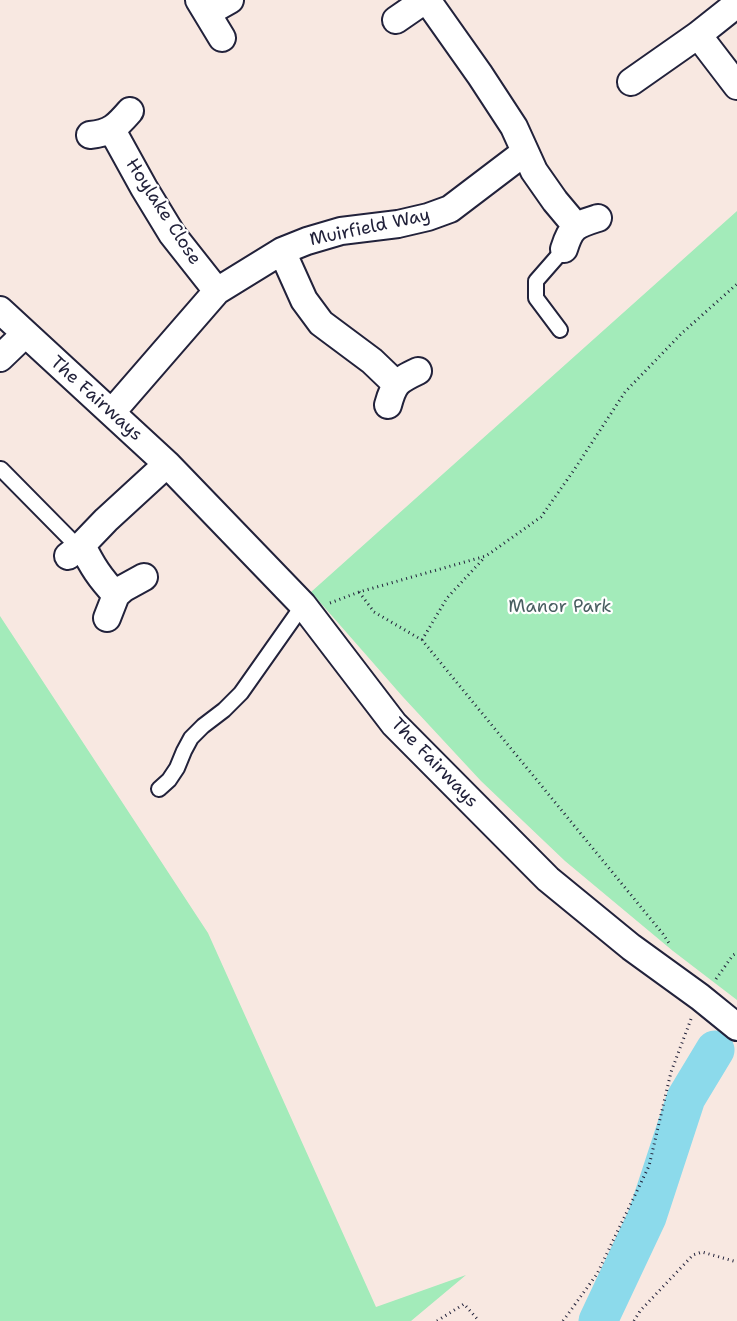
<!DOCTYPE html>
<html>
<head>
<meta charset="utf-8">
<style>
  body { margin:0 }
  canvas { display:block; background:#f8e8e1 }
</style>
</head>
<body>
<canvas width="737" height="1321"></canvas>
<script>
const ctx = document.querySelector('canvas').getContext('2d');
ctx.lineJoin = 'round';
function fill(path, color) { ctx.fillStyle = color; ctx.fill(path, 'evenodd'); }
function strokePath(path, color, width, dash) { ctx.strokeStyle = color; ctx.lineWidth = width; ctx.lineCap = dash ? 'butt' : 'round'; ctx.setLineDash(dash || []); ctx.stroke(path); }
function label(font, color, halo, rows, align = 'center') {
  ctx.font = font + ' "Shantell Sans",sans-serif'; ctx.lineWidth = 4.5; ctx.setLineDash([]); ctx.textBaseline = 'middle'; ctx.strokeStyle = halo; ctx.fillStyle = color; for (const [text, x, y, turn = 0] of rows) {
    ctx.save(); ctx.translate(x, y); ctx.rotate((+turn || 0) * Math.PI / 180); ctx.textAlign = isNaN(turn) ? turn : align; if (halo) ctx.strokeText(text, 0, 0); ctx.fillText(text, 0, 0); ctx.restore();
  }
}
const green = new Path2D(`
  M737 211V1000L673 951 565 861 481 781 403 697 311 592Z
  M0 616 208 933 376 1307 466 1275 411 1321H0Z`);
const river = new Path2D(`
  M598 1321 647 1217 686 1098 715 1050`);
const path = new Path2D(`
  M359 592 374 612 422 640 663 934 669 943
  M330 603 359 592 486 556 541 517 574 470 625 392 682 333 737 284
  M422 640 447 598 485 557
  M716 979 733 955 737 953
  M437 1321 464 1304 479 1321
  M563 1321 597 1274 649 1166 671 1072 691 1019
  M634 1321 640 1311 693 1255 702 1252 737 1262`);
const service = new Path2D(`
  M560 330 536 298V281L564 249
  M1 469 79 548
  M159 789 169 780 177 768 184 751 191 738 203 726 224 710 241 693 303 605`);
const minor = new Path2D(`
  M199 0 222 38
  M427 0 480 75 514 127 534 171 555 201 576 226
  M207 13 230 0
  M396 20 425 0
  M698 35 737 86
  M631 82 698 35 737 4
  M112 130 144 188 172 234 217 291
  M90 135C111 133 117 126 130 111
  M564 249C571 226 576 225 598 218
  M282 251 304 300 321 323 372 361 396 384
  M0 310 167 464 303 605 394 724 548 879 631 947 700 997 737 1027
  M0 358 25 334
  M388 405C394 383 397 381 418 371
  M112 412 217 291 282 251 307 241 341 231 398 224 428 217 450 209 525 152
  M82 545C92 566 100 578 116 595
  M68 556 82 545 106 520 167 464
  M107 618 116 595 124 588 144 577`);
const streetNames = [
  ["Hoylake Close",163,212,57],
  ["Muirfield Way",370,228,-12],
  ["The Fairways",96,399,42],
  ["The Fairways",434,763,46]
];
const parkNames = [
  ["Manor Park",560,607]
];
fill(green, '#a3ebba');
strokePath(river, '#8cdaeb', 39);
strokePath(service, '#22223b', 18);
strokePath(minor, '#22223b', 30);
strokePath(path, '#22223b', 3, [1, 4]);
strokePath(service, '#fff', 14);
strokePath(minor, '#fff', 26);
label('18px', '#22223b', '#fff', streetNames);
label('18px', '#495e61', '#fff', parkNames);
</script>
</body>
</html>
